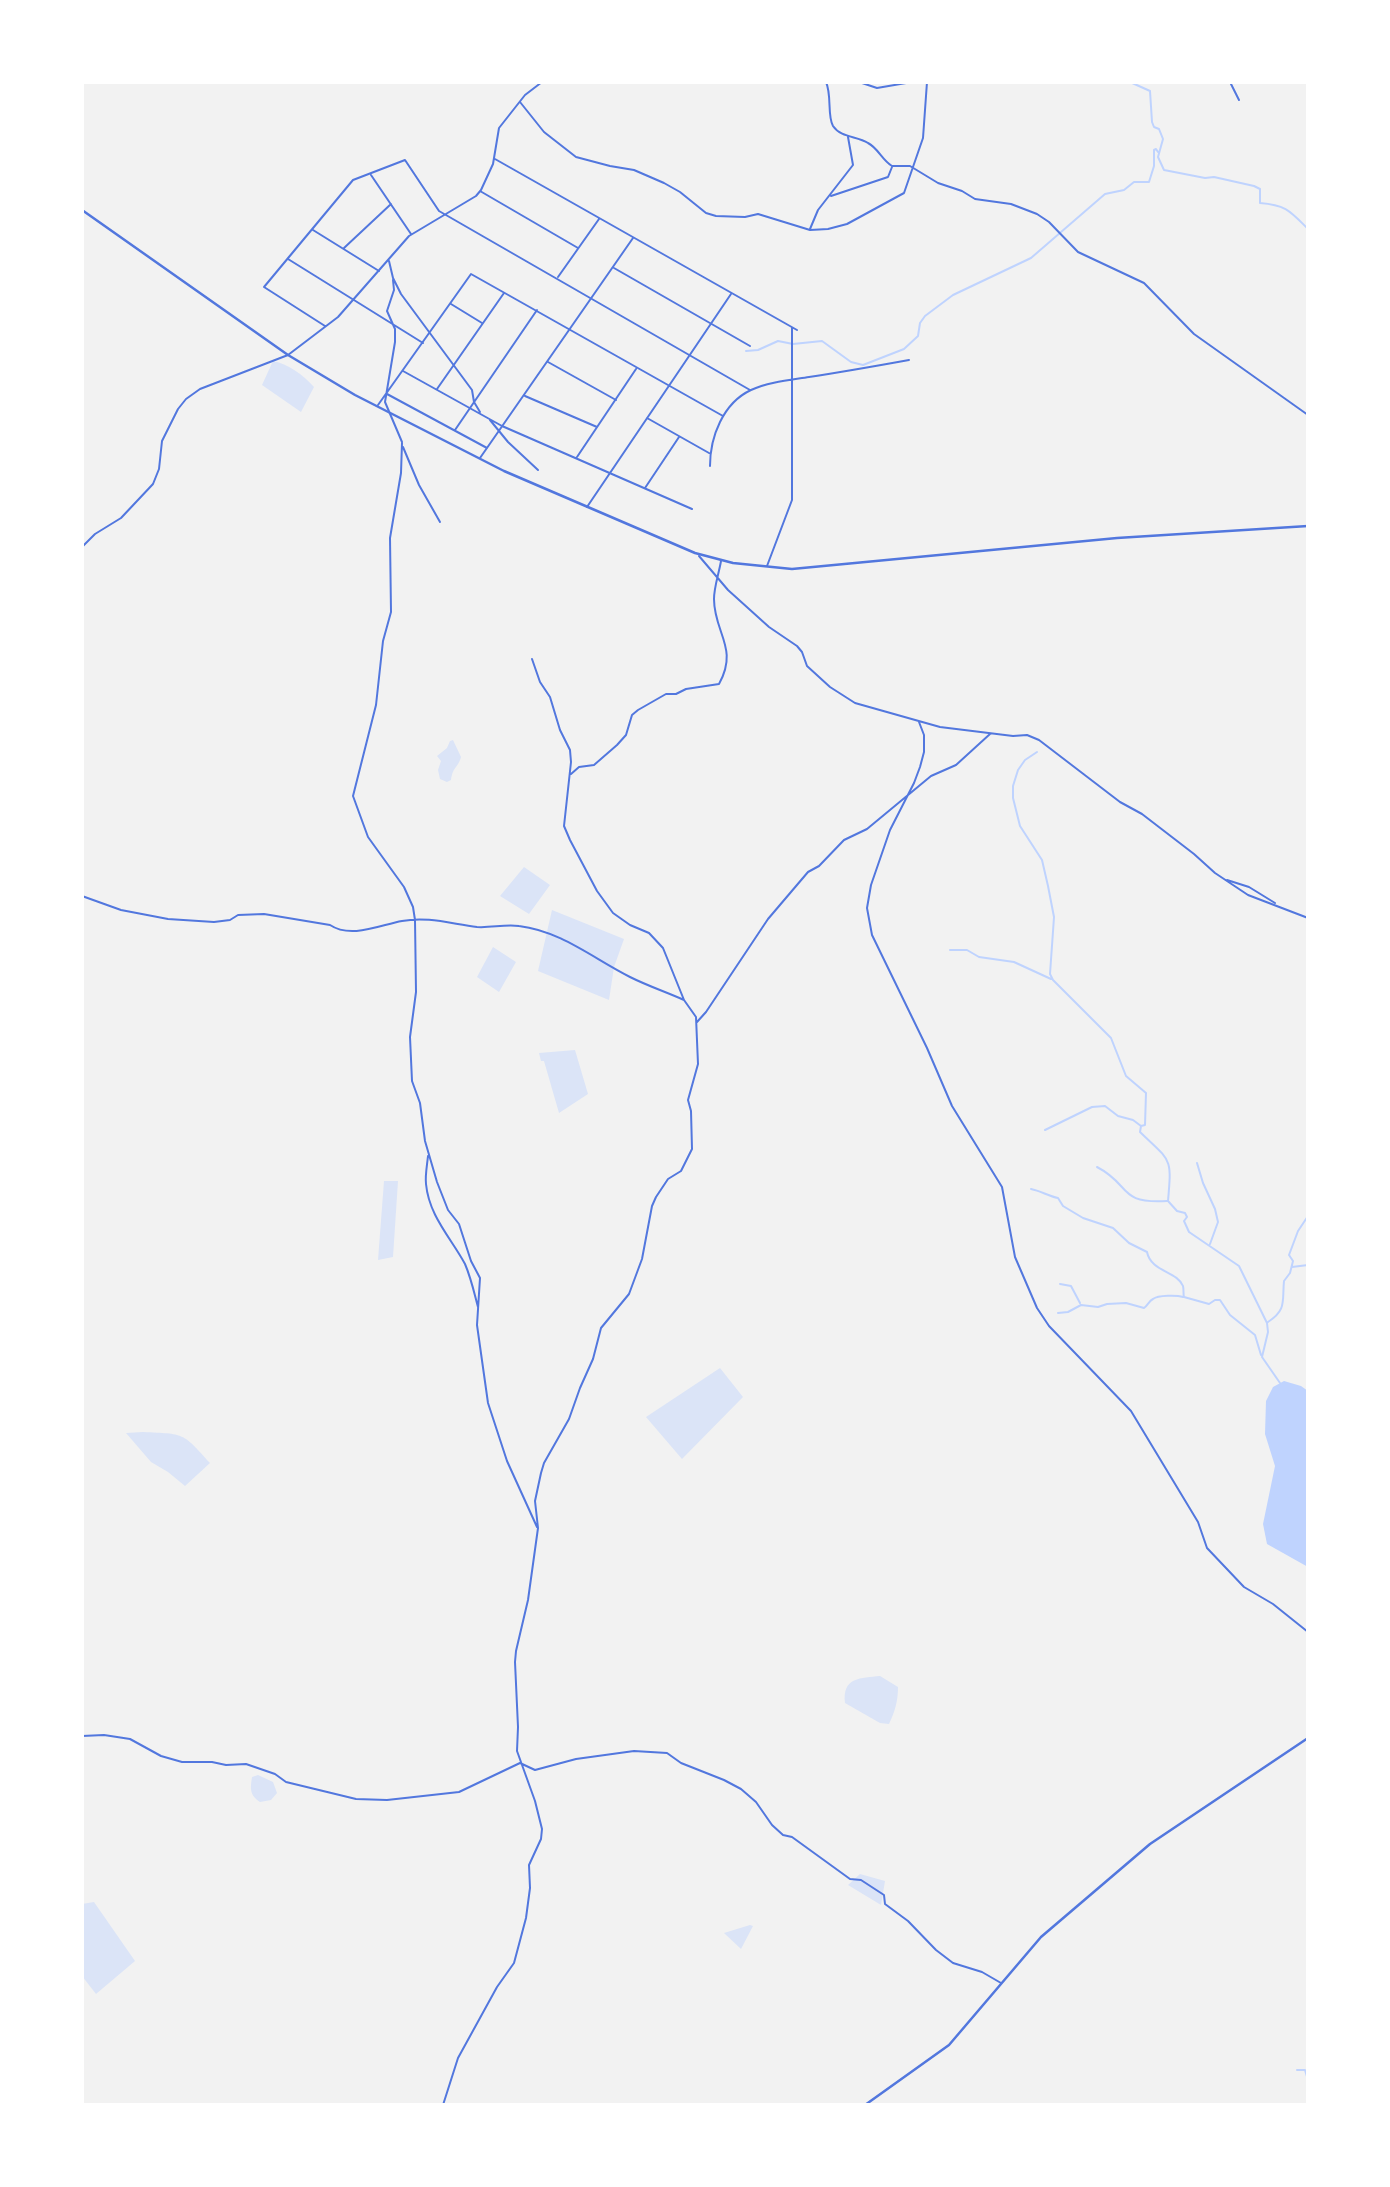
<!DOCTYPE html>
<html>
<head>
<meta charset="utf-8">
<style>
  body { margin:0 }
  #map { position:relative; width:1390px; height:2187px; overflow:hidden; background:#f2f2f2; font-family:"DejaVu Sans",sans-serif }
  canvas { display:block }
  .frame { position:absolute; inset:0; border:84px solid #fff; pointer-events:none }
</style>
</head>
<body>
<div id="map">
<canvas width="1390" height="2187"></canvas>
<div class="frame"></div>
</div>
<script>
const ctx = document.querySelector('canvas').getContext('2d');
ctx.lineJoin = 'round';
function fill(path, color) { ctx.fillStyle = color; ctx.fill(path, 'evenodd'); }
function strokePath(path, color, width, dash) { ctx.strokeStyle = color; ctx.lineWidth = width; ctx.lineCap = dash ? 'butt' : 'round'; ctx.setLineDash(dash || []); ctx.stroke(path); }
const green = new Path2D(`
  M273 361C289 364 303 375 314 387L301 412 262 385Z
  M453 740 461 757C458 768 453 766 451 780L447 782 440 779 438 770 441 761 437 756 447 748 450 741Z
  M524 867 550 885 529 914 500 896Z
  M552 910 624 939 614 967 609 1000 538 971Z
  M493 947 516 962 499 992 477 977Z
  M575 1050 588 1094 559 1113 544 1061H541L539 1053Z
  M384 1181H398L393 1257 378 1260Z
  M720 1368 743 1397 682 1459 646 1417Z
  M143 1432C185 1434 182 1432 210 1463L185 1486 168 1472 151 1462 126 1433Z
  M880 1676 898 1687C898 1701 895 1711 889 1724L880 1723 845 1703C842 1677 861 1678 880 1676Z
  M258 1775 273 1782 277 1793 271 1800 260 1802C250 1795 250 1790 252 1777Z
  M860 1874 885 1881 881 1905 848 1885Z
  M94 1902 135 1961 96 1994 82 1976V1904Z
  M750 1925 753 1926 741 1949 724 1933Z`);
const water = new Path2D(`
  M1284 1381 1301 1386 1308 1391V1567L1267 1544 1263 1524 1275 1466 1265 1434 1266 1401 1273 1387Z`);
const stream = new Path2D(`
  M1130 82 1150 91 1152 122 1154 127 1159 129 1163 139 1158 157 1164 170 1205 178 1214 177 1254 186 1260 189V203C1286 205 1290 211 1308 229
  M1307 82 1308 83
  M746 351 758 350 778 341 793 344 822 341 851 362 863 365 904 349 918 336 920 323 925 316 953 295 1031 258 1105 194 1124 190 1134 182H1149L1154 166V150L1156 149 1158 152
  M1037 752 1025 760 1018 770 1013 786V798L1020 826 1042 860 1048 886 1054 917 1050 974 1053 980 1111 1038 1126 1076 1146 1093 1145 1125 1141 1126 1140 1132C1171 1162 1172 1156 1168 1201L1177 1211 1185 1213 1187 1217 1184 1221 1189 1232 1239 1266 1267 1323 1268 1332 1262 1357 1280 1383
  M950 950H967L979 957 1014 962 1051 979
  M1045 1130 1092 1107 1105 1106 1118 1116 1133 1120 1141 1126
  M1197 1163 1203 1183 1215 1209 1218 1222 1210 1244
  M1097 1167C1132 1185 1117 1204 1167 1201
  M1031 1189C1041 1191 1048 1196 1058 1198L1063 1206 1083 1218 1113 1228 1129 1243 1147 1252C1151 1272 1177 1271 1183 1286 1184 1290 1183 1294 1184 1297L1209 1304 1215 1300H1220L1230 1315 1255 1335 1261 1355
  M1292 1267 1308 1265
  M1060 1284 1071 1286 1080 1303
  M1058 1313 1068 1312 1081 1305 1098 1307 1107 1304 1126 1303 1144 1308C1148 1305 1149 1301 1153 1299 1158 1295 1177 1295 1183 1297
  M1268 1322C1287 1310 1282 1301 1284 1281L1290 1273 1293 1261 1289 1255 1298 1231 1308 1216
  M1297 2070H1305L1308 2080`);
const minor = new Path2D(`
  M826 82C832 95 827 116 833 126 841 138 857 136 868 143 878 148 882 160 892 166H910L938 183 962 191 975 199 1011 204 1037 214 1049 222 1078 252 1144 283 1194 334 1308 415
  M859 82 877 88 912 82
  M1230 82 1239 100
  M520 102 544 132 576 157 610 166 634 170 664 183 680 192 706 213 716 216 745 217 758 214 810 230 828 229 847 224 904 193 923 138 927 82
  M495 159 797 330
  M371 175 411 234
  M480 191 578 248
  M831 196 888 177 892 167
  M810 229 818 210 853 165 848 137
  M313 230 379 271
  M344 248 391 204
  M288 259 423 343
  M389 261 393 278 401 294 472 390 474 402 480 412
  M614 268 750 346
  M558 277 599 219
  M393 280 394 290 387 311 395 329V342L385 402 402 442
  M451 304 482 323
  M325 326 264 287 353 180 405 160 439 211 750 390
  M548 362 616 400
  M403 371 502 426 692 509
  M437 389 504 293
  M387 394 487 448
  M525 396 597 427
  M378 405 471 274 723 416
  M647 418 709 453
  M490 420 508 442 538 470
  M455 430 537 310
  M402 443 401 473 390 538 391 612 383 641 376 705 353 796 368 837 404 887 413 907 415 920 416 992 410 1037 412 1081 420 1103 425 1141 437 1182 448 1210 459 1224 471 1261 480 1278 477 1325 488 1403 507 1461 537 1527
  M403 447 419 485 440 522
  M577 457 636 369
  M480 458 633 238
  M710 466C710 437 723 403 751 390 768 382 790 380 809 377 842 372 876 366 909 360
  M645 488 679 437
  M587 507 731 294
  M82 547 95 534 121 518 153 484 159 469 162 441 178 409 186 399 200 389 288 355 338 317 409 236 476 196 481 190 493 164 499 128 525 95 542 82
  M699 556 728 590 769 627 797 646 802 652 807 666 830 687 855 703 940 727 1013 736 1027 735 1039 740 1120 802 1142 814 1194 854 1215 873 1248 895 1308 918
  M767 566 792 500V328
  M919 722 924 735V752L920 767 914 783 890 830 871 885 867 908 872 935 927 1048 952 1106 1002 1187 1015 1257 1037 1308 1049 1326 1131 1411 1198 1522 1207 1548 1244 1587 1273 1604 1308 1632
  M571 774 579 767 594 765 617 745 626 735 632 715 638 710 666 694H676L686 689 719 684C739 648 714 633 714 599 714 587 719 573 721 561
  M1227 880 1249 887 1275 903
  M82 896 121 910 168 919 214 922 230 920 238 915 264 914 330 925C351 939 380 925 402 921 427 916 452 924 477 927 491 928 505 924 519 926 561 931 594 959 630 977 648 986 666 992 684 1000
  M697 1022 706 1012 768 919 808 872 819 866 844 840 867 829 931 776 956 765 990 734
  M428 1156C427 1166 425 1175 426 1184 429 1216 451 1238 465 1264 471 1278 474 1292 478 1307
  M82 1736 104 1735 130 1739 161 1756 182 1762H212L226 1765 246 1764 275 1774 286 1782 356 1799 387 1800 459 1792 520 1763 535 1770 576 1759 634 1751 667 1753 681 1763 724 1780 741 1789 756 1802 772 1825 783 1835 792 1837 850 1879 861 1880 884 1895 885 1904 908 1921 936 1950 953 1963 982 1972 1001 1983
  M443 2105 458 2058 497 1987 514 1963 526 1918 530 1888 529 1865 541 1839 542 1829 535 1801 517 1751 518 1727 515 1662 516 1651 528 1600 538 1528 535 1501 541 1473 544 1463 569 1419 580 1388 593 1359 601 1328 629 1294 642 1259 652 1206 656 1197 668 1179 681 1171 692 1149 691 1111 688 1100 698 1064 696 1017 684 1000 663 948 649 933 630 925 613 913 597 891 570 840 564 826 571 762 570 750 560 730 550 697 540 682 532 659`);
const tertiary = new Path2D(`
  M82 210 288 355 355 395 504 471 695 553 733 563 792 569 1117 538 1308 526
  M865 2105 949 2045 1041 1937 1150 1844 1308 1738`);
fill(green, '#dbe4f7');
fill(water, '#bfd3fe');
strokePath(stream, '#bfd3fe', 2);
strokePath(minor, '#5277de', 2);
strokePath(tertiary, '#5277de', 2.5);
</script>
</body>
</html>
